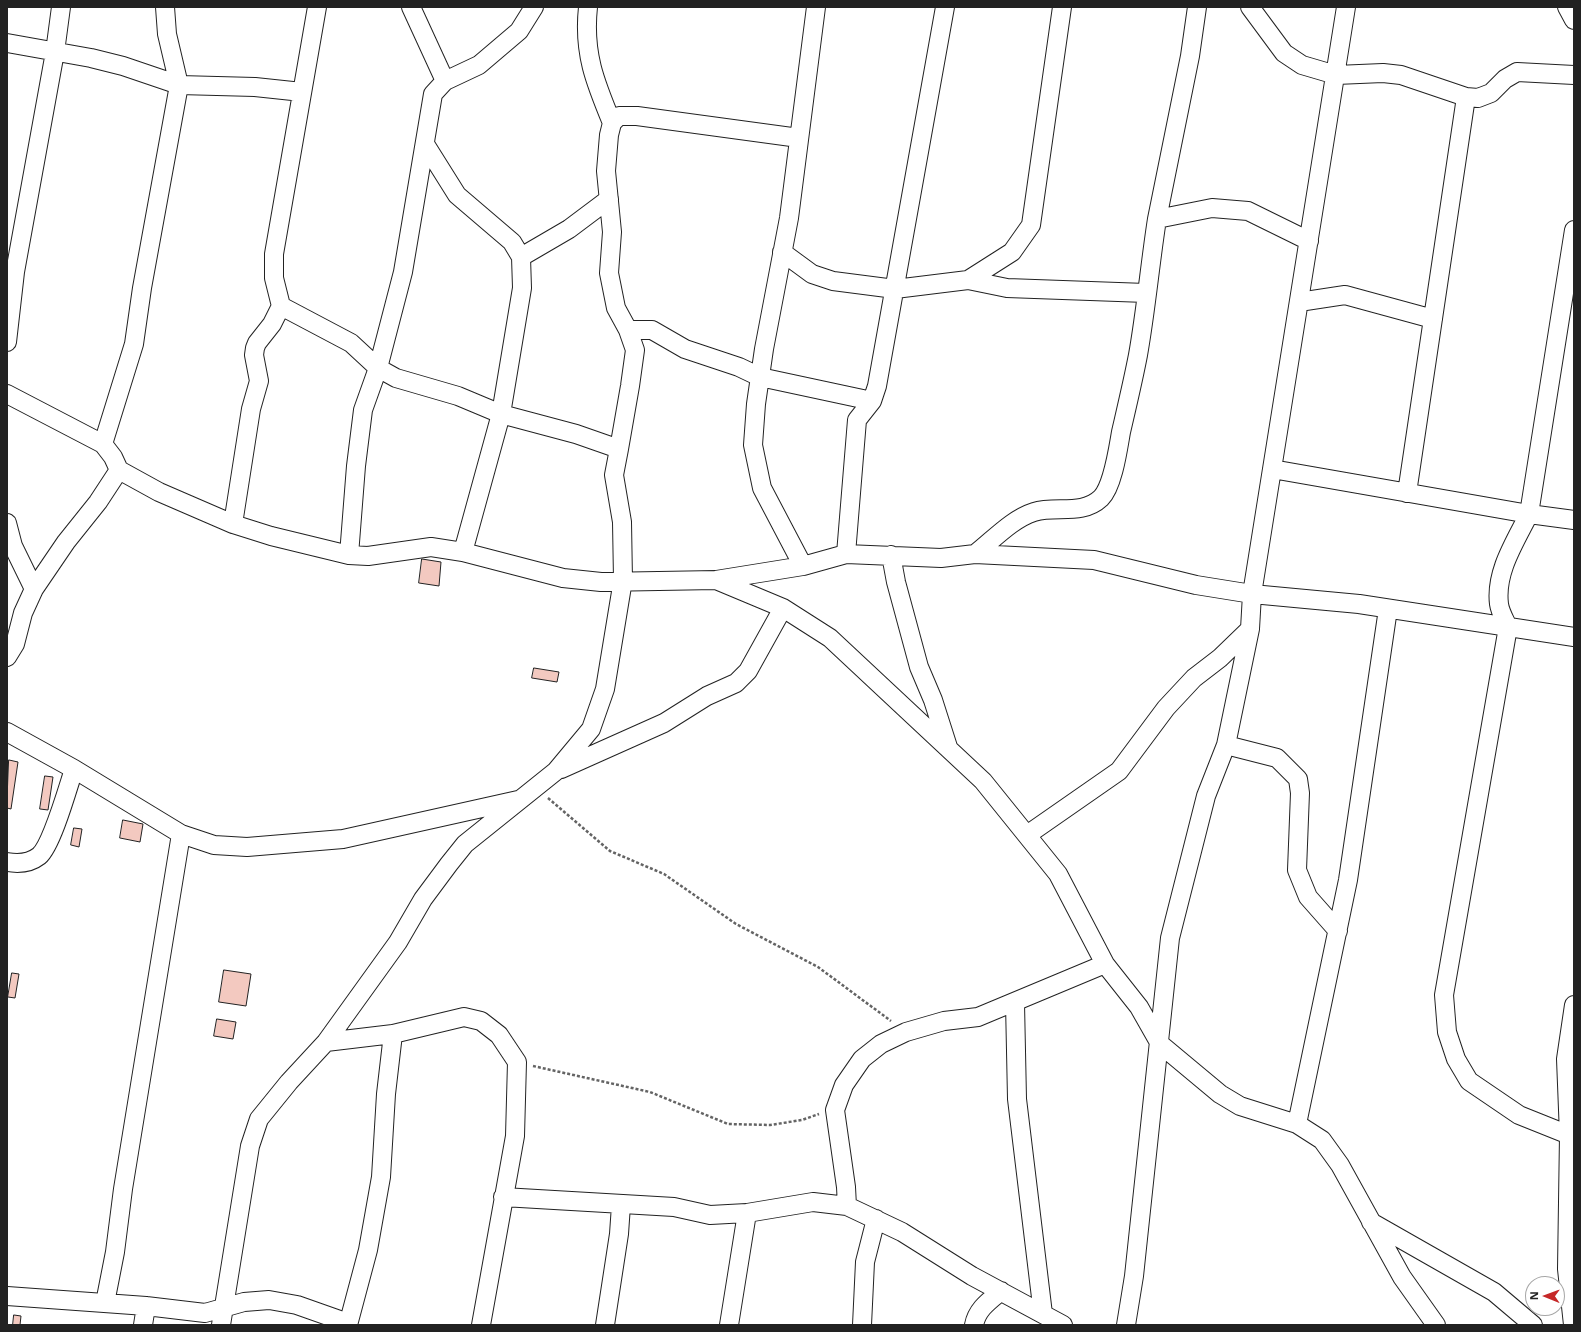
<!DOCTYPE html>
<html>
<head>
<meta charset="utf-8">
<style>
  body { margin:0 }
  #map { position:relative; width:1581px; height:1332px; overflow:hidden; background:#fff; font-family:"Noto Sans",sans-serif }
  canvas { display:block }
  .frame { position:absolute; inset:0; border:8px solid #222; pointer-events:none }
  .north { position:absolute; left:1525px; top:1276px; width:40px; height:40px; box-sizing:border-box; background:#fff; border:1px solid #a7a7a7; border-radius:50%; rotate:271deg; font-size:11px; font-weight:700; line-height:16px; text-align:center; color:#222 }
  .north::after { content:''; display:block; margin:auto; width:14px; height:18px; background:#c62828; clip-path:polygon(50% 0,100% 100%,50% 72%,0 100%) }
</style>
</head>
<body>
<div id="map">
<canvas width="1581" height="1332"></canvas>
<div class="frame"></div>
<div class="north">N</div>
</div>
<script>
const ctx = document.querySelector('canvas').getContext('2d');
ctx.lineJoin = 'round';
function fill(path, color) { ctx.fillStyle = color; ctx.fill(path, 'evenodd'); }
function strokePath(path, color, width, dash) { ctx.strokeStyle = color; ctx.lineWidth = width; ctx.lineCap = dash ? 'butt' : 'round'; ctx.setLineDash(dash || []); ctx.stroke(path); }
const building = new Path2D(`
  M422 559 441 562 439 586 419 583Z
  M534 668 559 672 557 682 532 678Z
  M9 760 18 762 11 809 7 808Z
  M45 776 53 777 48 810 40 809Z
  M123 820 143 824 140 842 120 838Z
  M74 828 82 829 79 847 71 845Z
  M224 970 251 974 246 1006 219 1002Z
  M12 973 19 974 15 998 8 997Z
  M217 1019 236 1022 233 1039 214 1036Z
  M14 1315 21 1316 20 1325H13Z`);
const path = new Path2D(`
  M548 798 610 851 664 874 736 924 818 967 891 1021
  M533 1066 650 1092 728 1124 770 1125 802 1120 819 1114`);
const minor = new Path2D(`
  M411 7 445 81
  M588 7C583 53 595 82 612 123
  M1250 7 1284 53 1302 65 1336 75 1383 73 1401 75 1466 97 1478 98 1491 93 1505 79 1517 72 1574 75
  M1567 7 1574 20
  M7 43 91 58 123 66 179 85 167 34 165 7
  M425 144 457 195 512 242 521 257 522 288 501 414 463 552
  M1157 219 1190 56 1197 7
  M1574 230 1529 514C1515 542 1495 572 1499 604 1500 612 1505 620 1508 627L1444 995 1447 1032 1456 1059 1469 1081 1519 1115 1574 1137
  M782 252 812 274 833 281 895 289 968 280 1012 252 1031 225 1062 7
  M521 257 569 229 609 199
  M968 280 1007 288 1146 293
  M1299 302 1345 295 1433 319
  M281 306 274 278V254L317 7
  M628 330H652L685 349 739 367 760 377 872 401
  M7 342 15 272 55 52 61 7
  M7 394 103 444 113 457 119 470
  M103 444 134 344 142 288 179 85 255 87 302 92
  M619 449 630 386 635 350 628 330 616 308 609 273 612 232 606 171 609 135 612 123 619 116H637L799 138
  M1272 469 1529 514 1574 520
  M1407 493 1466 97
  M7 523 13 546 34 589
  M233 524 271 536 349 555 368 556 431 547 463 552 563 578 601 582 716 580 803 566 846 554 941 558 975 554 1094 560 1196 585 1252 594 1359 604 1574 637
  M846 554 857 420 872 401 877 386 945 7
  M975 554C993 540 1012 519 1034 512 1056 505 1082 516 1101 498 1113 486 1118 449 1121 432 1127 406 1133 381 1138 355 1146 310 1150 264 1157 219L1212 208 1248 211 1309 241
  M349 555 356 466 363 410 378 368 403 272 433 94 445 81 479 65 519 31 534 7
  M891 555 896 582 919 667 933 700 948 747
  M803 566 762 488 753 445 756 404 764 349 789 218 816 7
  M716 580 783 608 830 638 983 781 1058 874 1105 964 1139 1007 1160 1044 1220 1094 1240 1106 1297 1124 1322 1140 1340 1165 1402 1277 1436 1325
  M7 657 15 644 23 613 34 589 66 542 98 502 119 470 159 492 233 524 251 409 259 381 254 355 255 348 257 343 272 324 281 306 351 343 378 368 396 378 458 396 501 414 576 434 619 449 614 475 622 522 623 580 605 689 591 729 556 771 465 844 449 864 423 899 398 942 326 1042 289 1082 259 1119 250 1146 221 1325
  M7 732 74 769 181 834 214 845 247 847 343 839 518 800
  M1226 745 1277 758 1298 779 1300 793 1297 870 1308 897 1338 931
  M561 769 664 723 707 696 736 683 748 671 783 608
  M1027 835 1119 771 1166 708 1194 678 1220 658 1250 629
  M7 862C18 864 30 863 39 856 52 845 68 787 74 769
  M1015 1003 1017 1099 1043 1314
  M326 1042 393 1034 464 1017 481 1021 499 1035 517 1062 515 1136 481 1325
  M1297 1124 1348 880 1388 609
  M503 1197 674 1207 710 1215 747 1213 813 1202 847 1206 902 1232 972 1276 1063 1325
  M847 1206 846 1187 835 1110 844 1085 862 1059 881 1044 906 1032 944 1021 978 1017 1105 964
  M1371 1222 1494 1292 1533 1325
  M7 1296 146 1306 205 1313 244 1302 269 1300 297 1305 348 1323
  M105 1303 115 1252 123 1189 181 834
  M143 1325 146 1306
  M348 1325 368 1250 381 1177 386 1094 393 1034
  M605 1325 619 1234 621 1205
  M729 1325 747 1213
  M862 1325 865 1262 876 1219
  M974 1325C977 1309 989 1301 1001 1291
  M1126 1325 1134 1276 1170 938 1206 796 1226 745 1250 629 1252 594 1346 7
  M1573 1325 1567 1269 1569 1135 1566 1059 1574 1005`);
fill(building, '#f3c9c0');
strokePath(building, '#222', 1);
strokePath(minor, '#222', 20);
strokePath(path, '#646464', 2.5, [3, 2]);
strokePath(minor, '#fff', 18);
</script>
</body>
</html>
